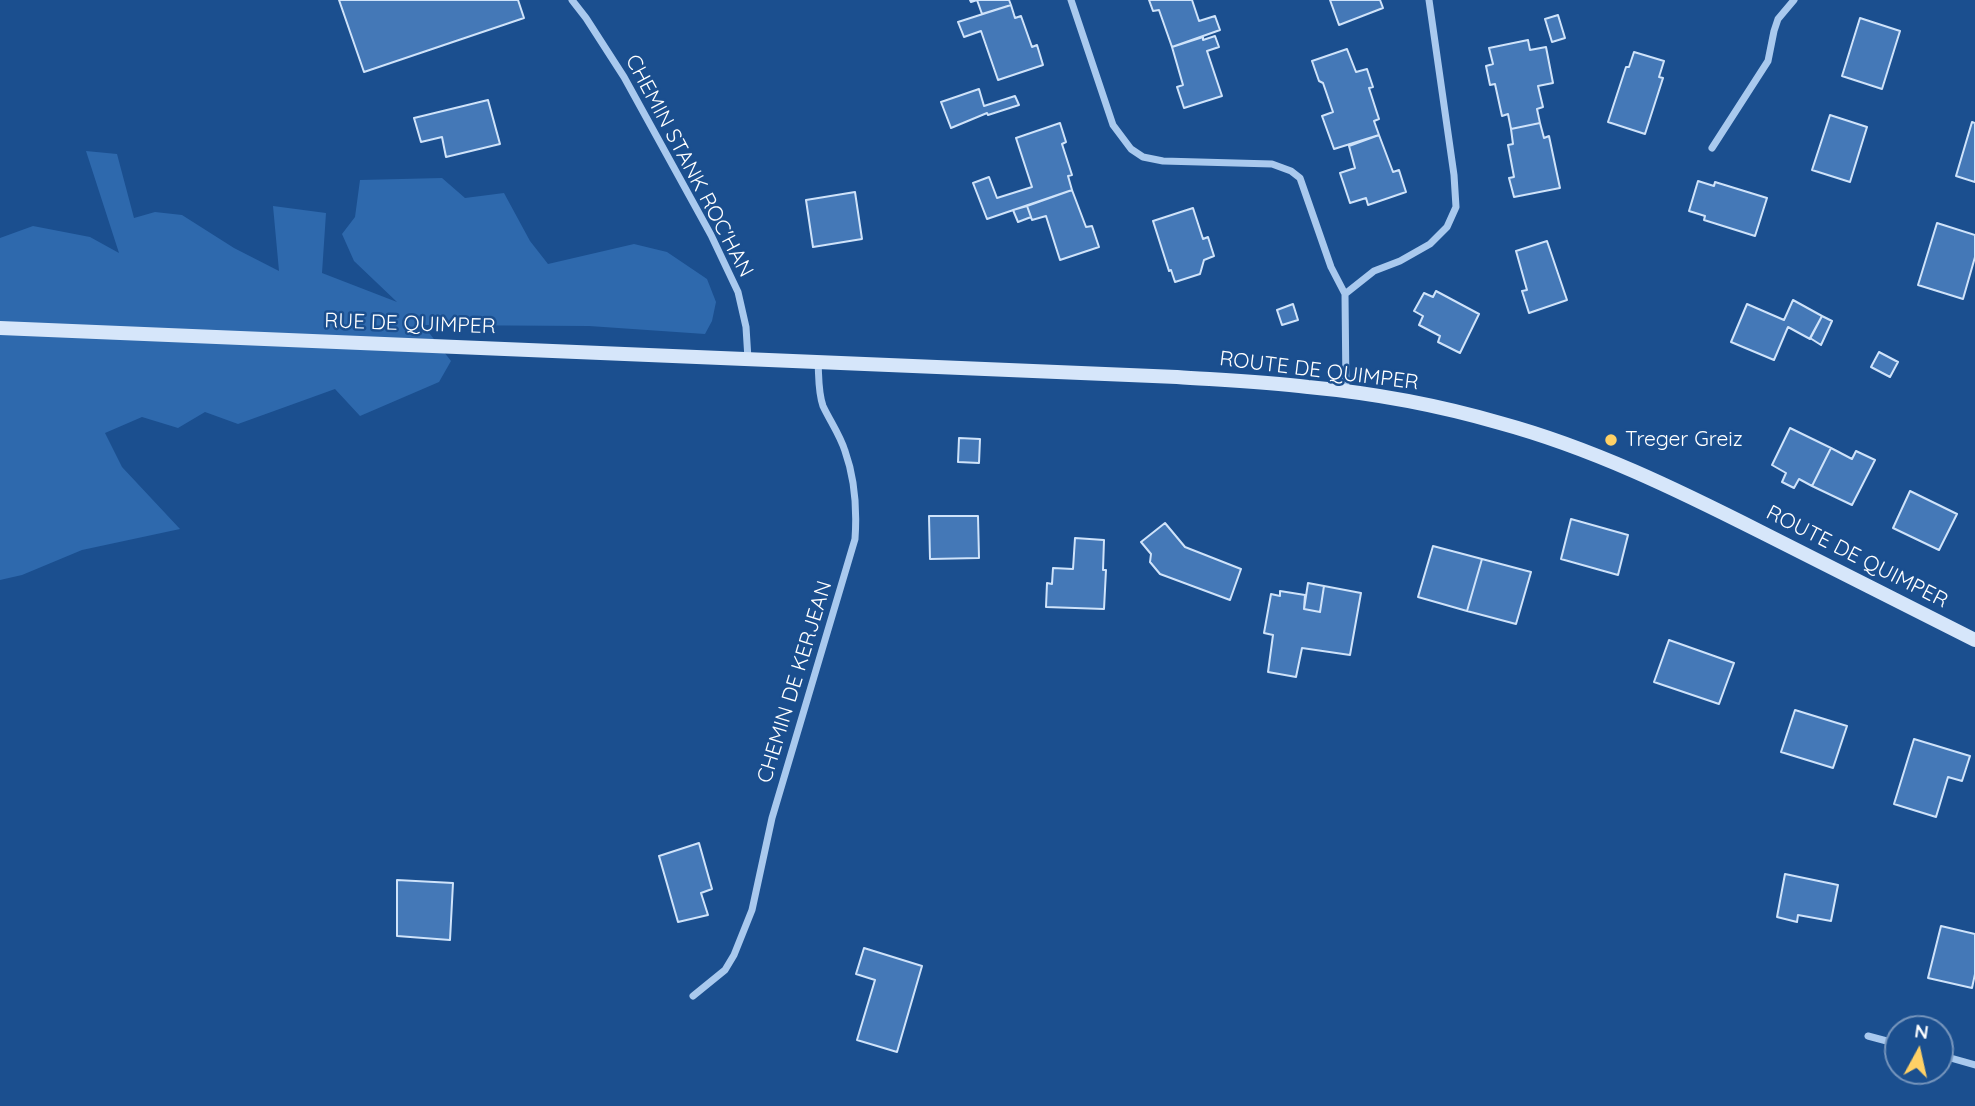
<!DOCTYPE html>
<html>
<head>
<meta charset="utf-8">
<style>
  body { margin:0 }
  #map { position:relative; width:1975px; height:1106px; overflow:hidden; background:#1b4f8f; font-family:Quicksand,sans-serif }
  canvas { display:block }
  .north { position:absolute; left:1884px; top:1015px; width:70px; height:70px; box-sizing:border-box; background:#1b4f8f; border:2px solid #7695bc; border-radius:50%; rotate:8deg; font-size:19px; font-weight:700; line-height:28px; text-align:center; color:#fff }
  .north::after { content:''; display:block; margin:auto; width:24px; height:32px; background:#ffd166; clip-path:polygon(50% 0,100% 100%,50% 72%,0 100%) }
</style>
</head>
<body>
<div id="map">
<canvas width="1975" height="1106"></canvas>
<div class="north">N</div>
</div>
<script>
const ctx = document.querySelector('canvas').getContext('2d');
ctx.lineJoin = 'round';
function fill(path, color) { ctx.fillStyle = color; ctx.fill(path, 'evenodd'); }
function strokePath(path, color, width, dash) { ctx.strokeStyle = color; ctx.lineWidth = width; ctx.lineCap = dash ? 'butt' : 'round'; ctx.setLineDash(dash || []); ctx.stroke(path); }
function label(font, color, halo, rows, align = 'center') {
  ctx.font = font + ' Quicksand,sans-serif'; ctx.lineWidth = 5; ctx.setLineDash([]); ctx.textBaseline = 'middle'; ctx.strokeStyle = halo; ctx.fillStyle = color; for (const [text, x, y, turn = 0] of rows) {
    ctx.save(); ctx.translate(x, y); ctx.rotate((+turn || 0) * Math.PI / 180); ctx.textAlign = isNaN(turn) ? turn : align; if (halo) ctx.strokeText(text, 0, 0); ctx.fillText(text, 0, 0); ctx.restore();
  }
}
const green = new Path2D(`
  M86 151 117 154 134 218 155 212 182 215 234 248 279 271 273 206 326 213 322 273 397 302 354 261 342 234 355 217 360 180 442 178 465 198 504 193 530 241 548 264 634 244 667 252 707 279 716 302 712 321 705 334 589 326 423 325 451 361 439 382 360 416 335 389 238 424 205 412 178 428 142 417 105 433 122 467 180 529 82 550 22 575 0 580V238L33 226 90 237 119 253Z`);
const building = new Path2D(`
  M339 0H518L524 18 364 72Z
  M970 0H1009L1011 5 982 14 977 0 971 2Z
  M1149 0H1192L1199 21 1215 16 1220 30 1172 47 1159 10 1153 11Z
  M1330 0H1380L1383 8 1339 25Z
  M1011 5 1015 18 1021 16 1032 47 1037 45 1043 65 998 80 981 31 964 37 958 22Z
  M1558 15 1565 38 1552 42 1545 19Z
  M1860 18 1900 31 1882 89 1842 76Z
  M1215 36 1219 47 1207 51 1222 96 1184 108 1177 87 1183 85 1172 47 1203 37V40Z
  M1528 40 1530 50 1546 47 1553 83 1538 86 1543 107 1537 109 1540 123 1511 129 1508 114 1502 116 1495 84 1490 85 1486 66 1493 64 1489 48Z
  M1347 49 1356 72 1367 69 1373 87 1369 88 1379 119 1374 121 1379 135 1334 149 1322 116 1333 112 1323 83 1319 81 1312 61Z
  M1634 52 1664 61 1659 77 1663 78 1645 134 1608 122 1626 67H1629Z
  M979 89 984 106 1015 96 1019 105 988 115 987 113 951 128 941 102Z
  M488 100 500 144 446 157 442 137 421 142 414 118Z
  M1830 115 1867 127 1850 182 1812 170Z
  M1972 122 1975 123V182L1956 176Z
  M1060 123 1066 142 1062 144 1072 175 1068 176 1072 190 987 219 973 183 989 177 997 198 1032 187 1016 138Z
  M1540 123 1544 138 1549 136 1560 188 1514 197 1509 178 1514 177 1508 145 1513 144 1511 129Z
  M1379 135 1393 172 1399 170 1406 192 1368 205 1366 198 1350 203 1340 173 1355 168 1349 146Z
  M1698 181 1714 186 1715 182 1767 198 1755 236 1704 220 1705 216 1689 211Z
  M1072 190 1086 227 1092 226 1099 247 1060 260 1046 216 1032 220 1027 206Z
  M855 192 862 239 813 247 806 200Z
  M1027 206 1031 217 1018 222 1013 210Z
  M1193 208 1203 239 1208 237 1214 256 1204 260 1200 274 1175 282 1171 270 1169 271 1153 221Z
  M1937 223 1975 235V257L1963 299 1918 285Z
  M1547 241 1567 300 1529 313 1522 291 1527 290 1516 251Z
  M1436 291 1479 314 1460 353 1438 342 1440 336 1419 325 1423 316 1414 311 1424 293 1433 297Z
  M1793 300 1822 316 1810 339 1788 327 1774 360 1731 342 1747 304 1784 320Z
  M1293 304 1298 320 1282 325 1277 310Z
  M1822 316 1832 321 1821 345 1810 338Z
  M1879 352 1898 362 1890 377 1871 367Z
  M1790 428 1831 448 1812 486 1799 479 1794 488 1782 482 1786 473 1772 465Z
  M959 438 980 439 979 463 958 462Z
  M1831 448 1852 459 1856 451 1875 460 1852 505 1812 486Z
  M1910 491 1957 514 1939 550 1893 528Z
  M929 516H978L979 558 930 559Z
  M1571 519 1628 535 1618 575 1561 559Z
  M1165 523 1185 547 1241 569 1230 600 1160 574 1150 562 1151 554 1141 542Z
  M1075 538 1104 540 1103 570H1106L1104 609 1046 607 1047 583 1052 584 1053 568 1073 569Z
  M1433 546 1482 559 1467 611 1418 597Z
  M1482 559 1531 572 1516 624 1467 611Z
  M1308 583 1324 586 1320 612 1304 609Z
  M1324 586 1361 593 1350 655 1302 648 1296 677 1268 672 1273 635 1264 633 1271 594 1280 596V591L1305 595 1304 609 1320 612Z
  M1669 640 1734 663 1719 704 1654 682Z
  M1795 710 1847 726 1833 768 1781 752Z
  M1914 739 1970 756 1962 781 1948 777 1936 817 1894 804Z
  M699 843 712 889 701 893 708 915 678 922 659 856Z
  M1785 874 1838 885 1831 921 1798 915 1797 922 1777 917Z
  M397 880 453 883 450 940 397 936Z
  M1941 926 1975 934V974L1972 988 1928 978Z
  M864 948 922 966 897 1052 857 1040 875 980 856 974Z`);
const street = new Path2D(`
  M572 0 586 18 624 77 711 235 738 292 746 327 748 359
  M1071 0 1113 125 1131 149 1143 157 1163 161 1272 164 1291 171 1300 178 1331 267 1345 294 1346 391
  M1712 148 1768 61 1774 31 1778 19 1794 0
  M1345 294 1374 271 1400 261 1430 244 1447 227 1456 207 1454 175 1429 0
  M693 996 725 970 734 955 752 910 772 818 855 539C857 510 855 479 845 451 840 435 830 421 823 406 818 392 819 377 818 362
  M1868 1036 1898 1044
  M1940 1055 1975 1065`);
const secondary = new Path2D(`
  M0 328 1177 377C1221 380 1265 382 1308 387 1373 393 1438 405 1500 423 1592 448 1678 490 1763 533 1834 569 1904 604 1975 640`);
const markers = [
  [1611,440,7,"#ffd166"]
];
const streetNames = [
  ["CHEMIN STANK ROC'HAN",689,166,62],
  ["RUE DE QUIMPER",410,324,2],
  ["ROUTE DE QUIMPER",1319,371,7],
  ["ROUTE DE QUIMPER",1857,557,27],
  ["CHEMIN DE KERJEAN",795,682,-73]
];
const poiNames = [
  ["Treger Greiz",1625,440]
];
fill(green, '#2e69ad');
fill(building, '#4478b7');
strokePath(building, '#cfe3fa', 2);
strokePath(street, '#a9c9ee', 7);
strokePath(secondary, '#d6e6fa', 14);
for (const [x, y, r, color] of markers) { const dot = new Path2D(); dot.arc(x, y, r, 0, 2 * Math.PI); ctx.fillStyle = color; ctx.fill(dot); strokePath(dot, '#1b4f8f', 2.5); }
label('21px', '#fff', '#1b4f8f', streetNames);
label('21px', '#fff', '#1b4f8f', poiNames, 'left');
</script>
</body>
</html>
